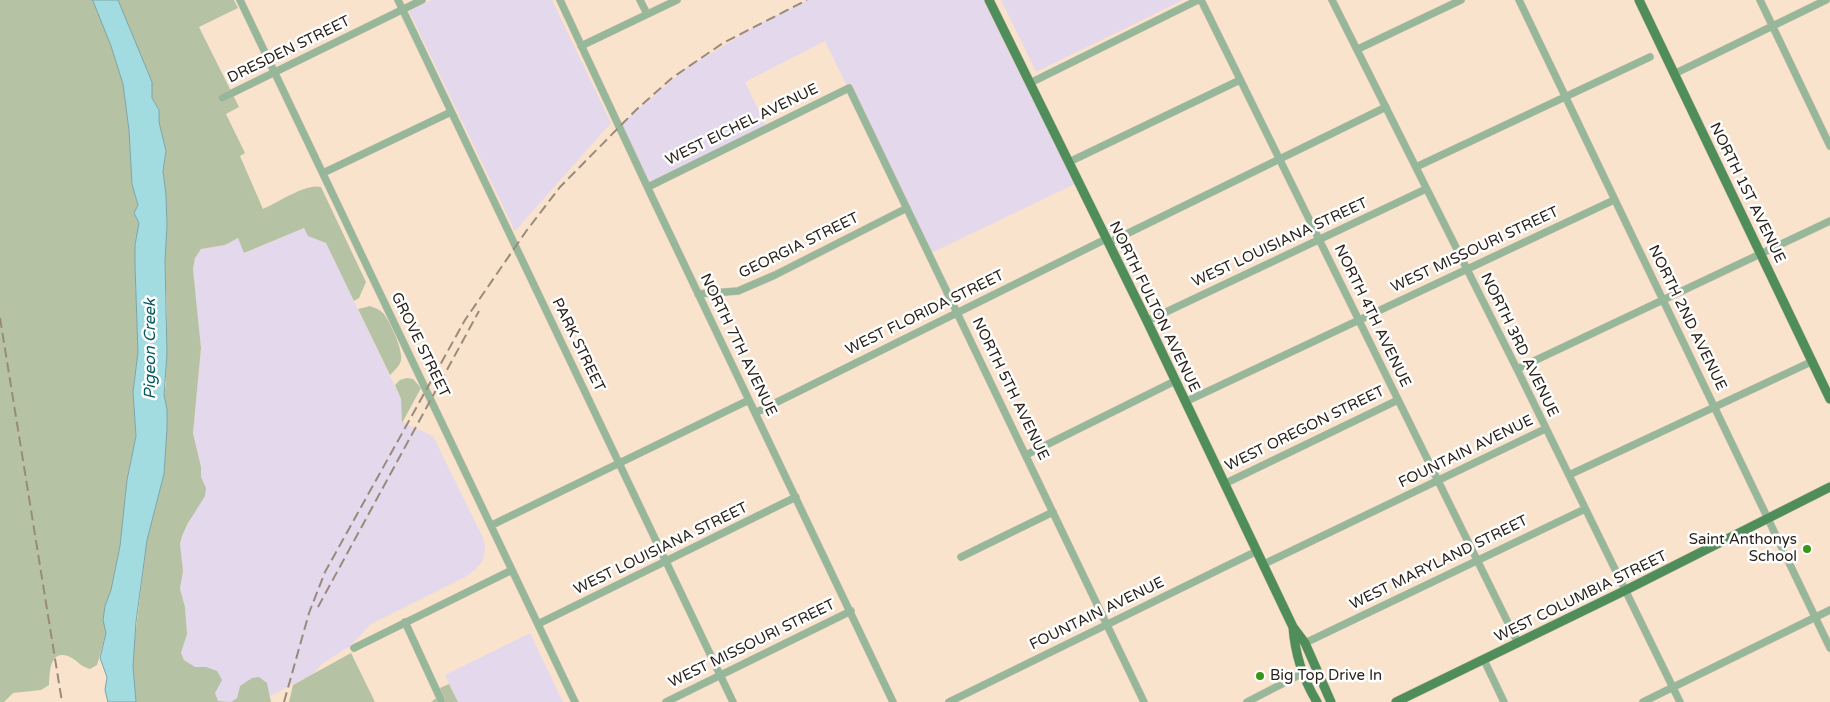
<!DOCTYPE html>
<html>
<head>
<meta charset="utf-8">
<style>
  body { margin:0 }
  canvas { display:block; background:#f9e3cd }
</style>
</head>
<body>
<canvas width="1830" height="702"></canvas>
<script>
const ctx = document.querySelector('canvas').getContext('2d');
ctx.lineJoin = 'round';
function fill(path, color) { ctx.fillStyle = color; ctx.fill(path, 'evenodd'); }
function strokePath(path, color, width, dash) { ctx.strokeStyle = color; ctx.lineWidth = width; ctx.lineCap = dash ? 'butt' : 'round'; ctx.setLineDash(dash || []); ctx.stroke(path); }
function label(font, color, halo, rows, align = 'center') {
  ctx.font = font + ' "Varela Round",sans-serif'; ctx.lineWidth = 5; ctx.setLineDash([]); ctx.textBaseline = 'middle'; ctx.strokeStyle = halo; ctx.fillStyle = color; for (const [text, x, y, turn = 0] of rows) {
    ctx.save(); ctx.translate(x, y); ctx.rotate((+turn || 0) * Math.PI / 180); ctx.textAlign = isNaN(turn) ? turn : align; if (halo) ctx.strokeText(text, 0, 0); ctx.fillText(text, 0, 0); ctx.restore();
  }
}
const industrial = new Path2D(`
  M431 0H552L611 123 515 231 409 11Z
  M808 0H989L1079 182 929 254 825 41 745 82 767 128 648 187 619 126 685 69 763 22Z
  M1001 0H1183L1036 72Z
  M304 228 308 236 326 243 401 399 402 422 433 436 484 540 485 550 482 562 475 570 465 577 371 624 350 646 323 663 313 674 270 696 267 683 240 686 237 698 231 702 218 701 206 668 195 667 184 660 181 653 187 634 185 607 180 589 183 571 180 544 182 536 206 488 201 477V467L193 433 201 348 193 269 195 258 201 249 225 245 238 238 245 253Z
  M530 633 563 702H458L445 675Z`);
const green = new Path2D(`
  M0 0H93L111 46 123 84 129 130 132 184 138 205 139 223 135 245V266L138 352 133 392 136 436 127 480 120 546 111 590 105 606 103 620 106 633 97 665 90 669C81 667 78 661 70 657 49 648 50 673 49 685L41 690 13 693 4 702H0Z
  M118 0H234L238 8 199 27 239 107 226 114 245 153 240 156 263 209C277 203 306 183 321 187L366 282 359 298 354 301 326 243 308 236 304 228 244 253 238 238 225 245 201 249 195 258 193 269 201 348 193 433 201 467V477L206 488 205 496 188 523 182 536 180 544 183 571 180 589 185 607 187 634 181 653 184 660 195 667H206L217 671 222 680 215 693 218 701 231 702 237 698 240 686 252 678 259 677 267 683 271 702H136L133 666 134 646 147 540 164 474 167 409 164 395 166 384 167 314 165 261 167 225 166 195 163 171 166 151 159 122V110L152 98V82Z
  M370 306C375 308 379 309 383 313 390 321 403 350 401 360 400 366 394 371 390 375L358 309Z
  M407 378 413 379 421 388 402 423 401 399 395 385 400 380Z
  M351 653 375 702H289L293 685Z
  M449 684 458 702H431L441 694 440 688Z`);
const water = new Path2D(`
  M93 0H118L152 82V98L159 110V122L166 151 163 171 166 195 167 225 165 261 167 354 164 395 167 409V429L164 474 147 540 136 622 133 666 136 702H108L105 690 107 677 100 658 106 633 103 620 105 606 111 590 120 546 127 480 136 436 133 392 138 352 135 266V245L139 223 134 213 138 205 132 184 129 130 123 84 111 46Z`);
const minor = new Path2D(`
  M240 0 575 702
  M398 0 733 702
  M560 0 653 199 893 702
  M640 0 647 14
  M1201 0 1518 643
  M1332 0 1517 369 1680 702
  M1519 0 1830 648
  M1760 0 1830 146
  M581 46 677 0
  M1358 49 1461 0
  M1674 74 1826 0
  M1030 83 1198 0
  M222 98 422 0
  M1069 162 1240 80
  M1416 167 1650 57
  M323 173 451 112
  M648 187 849 88 1144 702
  M1108 243 1386 107
  M698 294 738 291 775 275 907 208
  M1147 321 1426 189
  M1517 369 1830 221
  M1185 402 1614 200
  M755 413 1106 239
  M1026 455 1175 381
  M1569 475 1813 361
  M1224 484 1398 400
  M492 525 749 400
  M961 557 1053 512
  M1264 564 1545 429
  M405 622 441 700
  M538 624 796 497
  M1305 643 1585 509
  M354 648 512 570
  M1484 660 1504 702
  M666 702 851 611
  M949 702 1257 551
  M1247 702 1303 673
  M1643 702 1830 610`);
const major = new Path2D(`
  M989 0 1147 321 1293 627 1305 643 1331 702
  M1639 0 1830 399
  M1293 627C1295 654 1303 679 1317 702
  M1396 702 1626 590 1830 487`);
const rail = new Path2D(`
  M0 318 62 702
  M318 607 479 311
  M284 702 309 613 325 572 465 320 527 230 560 187 636 110 672 78 723 43 807 0`);
const markers = [
  [1807,549,5,"#379718"],
  [1260,676,5,"#379718"]
];
const streetNames = [
  ["DRESDEN STREET",289,50,-26],
  ["WEST EICHEL AVENUE",742,125,-26],
  ["NORTH 1ST AVENUE",1747,193,64],
  ["WEST LOUISIANA STREET",1280,243,-25],
  ["GEORGIA STREET",799,246,-26],
  ["WEST MISSOURI STREET",1475,250,-25],
  ["NORTH FULTON AVENUE",1154,307,64],
  ["WEST FLORIDA STREET",925,313,-26],
  ["NORTH 4TH AVENUE",1372,316,64],
  ["NORTH 2ND AVENUE",1687,318,64],
  ["GROVE STREET",420,345,64],
  ["PARK STREET",578,345,64],
  ["NORTH 7TH AVENUE",738,345,64],
  ["NORTH 3RD AVENUE",1519,345,64],
  ["NORTH 5TH AVENUE",1010,389,64],
  ["WEST OREGON STREET",1305,429,-26],
  ["FOUNTAIN AVENUE",1466,452,-26],
  ["WEST LOUISIANA STREET",661,549,-26],
  ["WEST MARYLAND STREET",1439,563,-26],
  ["WEST COLUMBIA STREET",1581,597,-26],
  ["FOUNTAIN AVENUE",1097,614,-26],
  ["WEST MISSOURI STREET",752,644,-26]
];
const poiNames = [
  ["Saint Anthonys",1797,540],
  ["School",1797,557],
  ["Big Top Drive In",1270,676,"left"]
];
const waterNames = [
  ["Pigeon Creek",151,349,-90]
];
fill(industrial, '#e3d8ec');
fill(green, '#b5c3a4');
fill(water, '#a2dce1');
strokePath(water, '#7ea4a6', 1);
strokePath(minor, '#d4c0ad', 8);
strokePath(major, '#d4c0ad', 10);
strokePath(minor, '#97b79b', 7);
strokePath(major, '#4f8d5a', 9);
strokePath(rail, '#9a8a7b', 2, [10, 5]);
for (const [x, y, r, color] of markers) { const dot = new Path2D(); dot.arc(x, y, r, 0, 2 * Math.PI); ctx.fillStyle = color; ctx.fill(dot); strokePath(dot, '#fff', 2); }
label('15px', '#2b231b', '#fff', streetNames);
label('15px', '#2b231b', '#fff', poiNames, 'right');
label('italic 16px', '#045a60', '#fff', waterNames);
</script>
</body>
</html>
